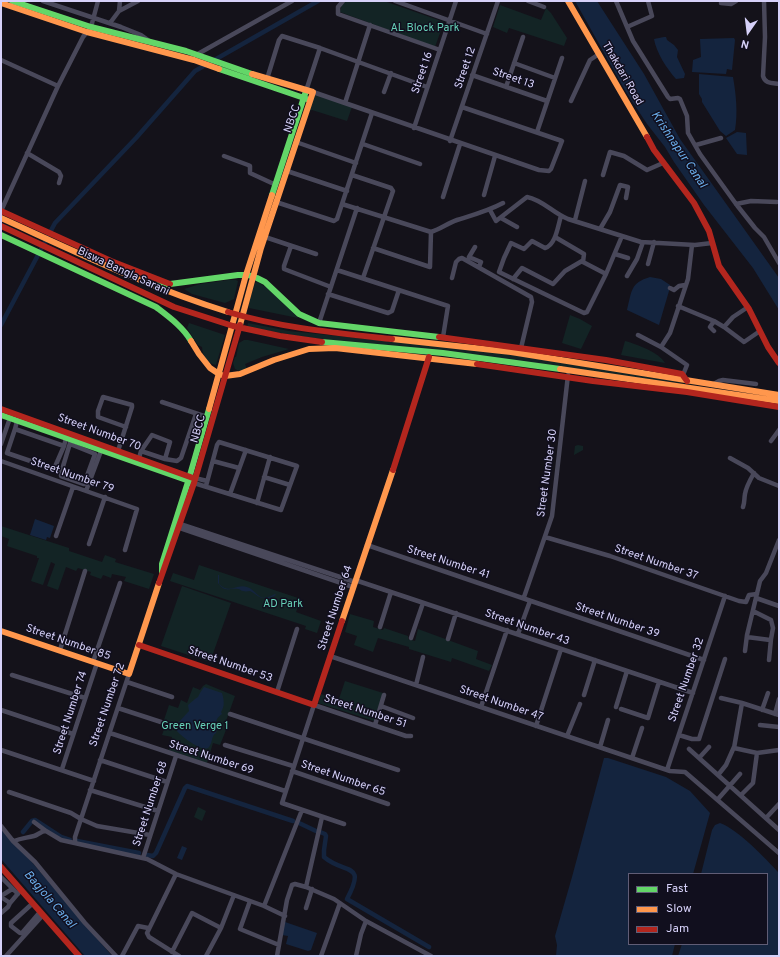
<!DOCTYPE html>
<html>
<head>
<meta charset="utf-8">
<style>
  body { margin:0 }
  #map { position:relative; width:780px; height:957px; overflow:hidden; background:#14121a; font-family:Overpass,sans-serif }
  canvas { display:block }
  .frame { position:absolute; inset:0; border:2px solid #d6d1f9; pointer-events:none }
  .legend { position:absolute; left:628px; top:873px; width:140px; height:72px; box-sizing:border-box; background:#110f1e; border:1px solid #605d76; margin:0; padding:5px 7px; list-style:none; font-size:12px; color:#d6d1f9 }
  .legend li { display:flex; align-items:center; gap:8px; height:20px }
  .legend b { width:20px; border:1px solid #605d76 }
  .north { position:absolute; left:728px; top:12px; width:40px; height:40px; -webkit-text-stroke:3px #110f1e; paint-order:stroke; rotate:194deg; font-size:11px; font-weight:700; line-height:16px; text-align:center; color:#d6d1f9 }
  .north::after { content:''; display:block; margin:auto; width:14px; height:18px; background:#d6d1f9; clip-path:polygon(50% 0,100% 100%,50% 72%,0 100%) }
</style>
</head>
<body>
<div id="map">
<canvas width="780" height="957"></canvas>
<div class="frame"></div>
<ul class="legend">
<li><b style="height:5px;background:#63d668"></b>Fast</li>
<li><b style="height:5px;background:#ff974d"></b>Slow</li>
<li><b style="height:5px;background:#b3261e"></b>Jam</li>
</ul>
<div class="north">N</div>
</div>
<script>
const ctx = document.querySelector('canvas').getContext('2d');
ctx.lineJoin = 'round';
function fill(path, color) { ctx.fillStyle = color; ctx.fill(path, 'evenodd'); }
function strokePath(path, color, width, dash) { ctx.strokeStyle = color; ctx.lineWidth = width; ctx.lineCap = dash ? 'butt' : 'round'; ctx.setLineDash(dash || []); ctx.stroke(path); }
function label(font, color, halo, rows, align = 'center') {
  ctx.font = font + ' Overpass,sans-serif'; ctx.lineWidth = 3; ctx.setLineDash([]); ctx.textBaseline = 'middle'; ctx.strokeStyle = halo; ctx.fillStyle = color; for (const [text, x, y, turn = 0] of rows) {
    ctx.save(); ctx.translate(x, y); ctx.rotate((+turn || 0) * Math.PI / 180); ctx.textAlign = isNaN(turn) ? turn : align; if (halo) ctx.strokeText(text, 0, 0); ctx.fillText(text, 0, 0); ctx.restore();
  }
}
const green = new Path2D(`
  M347 1H384L444 22 435 47 340 12 342 4Z
  M500 5 541 20 546 8 551 13 567 38 564 46 509 28 507 33 493 27Z
  M312 93 352 107 347 121 312 110 309 111Z
  M228 280H236L238 281 234 299 225 303 192 294 184 289 200 284Z
  M257 282 268 288 298 318 249 308 248 303 255 283Z
  M570 315 580 319 592 326 581 349 562 343Z
  M189 323 225 335 216 365C208 364 202 354 202 347L198 345 187 328Z
  M248 323 289 331 485 351 546 360 704 386 298 336 247 327Z
  M244 340H248L289 349 262 357 245 364 247 369C242 371 240 372 235 369L233 363 235 357H236L239 343Z
  M625 341C636 344 659 352 665 363L621 355Z
  M578 445 583 446V450L574 455 575 446Z
  M1 526 69 548V551L102 562 105 555 116 559 115 562 154 574 149 589 124 581 126 577 112 574 111 578 103 575 101 579 90 575 91 572 78 568 76 571 66 567 58 590 47 586 55 564 51 562 43 585 31 581 39 558H37V556L7 546 9 539 1 536Z
  M199 565 301 599 296 612 321 621 317 633 305 629 306 626 170 581 173 573 194 580Z
  M182 586 231 603 210 662 161 646Z
  M350 614 374 621 373 627 383 630 384 628 408 636V639L415 641 418 629 478 651 476 659 492 665 489 671 452 658 451 662 409 649V647L378 638 373 652 354 645 357 636 345 632Z
  M345 681 383 693 374 721 318 703 321 694 339 699Z
  M206 684 235 696 226 721 228 725 220 745 213 743 207 763 169 750 172 737 162 735 167 721 164 720 169 705 178 708 181 700 187 703 193 687 200 690 203 686Z
  M198 807 206 811 202 821 194 817Z`);
const water = new Path2D(`
  M575 1H597L644 74 680 139 779 278V310L753 268 704 205 674 162 665 147 647 124 626 92Z
  M664 37H666L667 40 674 45 678 50 677 57 685 74 684 78 676 79C667 69 656 52 654 39Z
  M734 38 735 40 732 70 727 69 726 74 692 72 693 60 701 57 700 39Z
  M699 74 733 77C736 94 738 113 735 130L726 136 720 131 702 102V99L699 94Z
  M737 132 746 133 747 155 737 154 726 138Z
  M650 277 661 279 670 285 669 291 659 325 627 310C632 291 630 283 650 277Z
  M35 519 54 526 50 538 47 537 46 540 30 535Z
  M218 575H219V584C230 595 236 583 247 587 259 591 257 604 275 594L276 595C272 597 269 599 264 598 258 598 255 593 250 591 248 591 246 592 243 591 241 591 240 589 238 589 229 588 225 593 218 583Z
  M204 687 222 693C224 700 225 706 221 712L222 714C218 717 216 719 216 724L219 726 217 728 216 733C211 736 213 742 209 747 204 754 181 736 177 731V724L189 711 188 705 195 699 198 697 200 693Z
  M604 758H608L666 777 690 791 710 813 693 874H629V944H675L672 956H556L557 945 555 936 572 877Z
  M720 823C739 830 765 858 779 873V956H678L682 944H767V874H701L712 830 715 825Z
  M1 826 112 956H85L1 859Z
  M182 846 187 848 182 860 177 858Z
  M285 922 317 933 311 950 308 951 286 944 288 936 282 935Z`);
const canal = new Path2D(`
  M1 325 55 223 136 138 195 71 318 1
  M299 823 316 831
  M23 832 32 821 35 820 61 837 70 840
  M320 832 325 834 326 836 324 850V857C345 875 367 861 347 899L429 947
  M77 841 139 853
  M147 855 153 856 156 853 185 788 187 786 293 821`);
const street = new Path2D(`
  M43 1 121 27 141 35 148 40
  M343 1 338 7V14L440 50
  M395 1 487 34
  M528 1 544 7
  M616 1 633 41 668 97 670 99 678 98 680 99 687 116 688 133 700 154 736 204 755 228 764 237 779 263
  M764 1 765 37 763 76C765 84 772 83 779 84
  M721 3 731 4 736 1
  M119 11 120 1
  M110 23 119 11 138 1
  M627 27 652 16 648 1
  M196 55 292 1
  M1 60 58 86
  M514 63 555 78
  M472 75 547 101
  M267 79 279 40 282 36 320 48 427 87
  M506 87 523 37
  M306 91 320 48
  M313 92 539 170 549 171 551 169 562 141 462 107
  M384 92 391 73
  M571 101 590 60 599 54
  M345 103 370 25
  M372 113 342 204 431 232 430 267 373 248
  M414 128 456 1
  M537 132 562 58
  M450 141 498 1
  M296 142 356 163
  M363 144 420 164
  M696 145 721 138
  M27 153 59 172 61 176 59 183
  M224 156 248 165 250 166V173L276 185
  M287 171 347 191
  M352 175 391 188 393 191 363 278
  M603 175 610 152 624 156 647 170 663 163
  M484 195 495 156
  M443 197 460 144
  M276 202 334 221 337 219 342 204
  M736 204 751 201 777 202
  M490 210 496 221 527 197C543 200 553 213 568 219L641 242 695 245 712 243
  M1 211 58 86 83 37 91 27 98 1
  M561 216C558 225 556 245 545 248L532 241 524 249 511 243 504 258 499 272 584 313 587 312 606 274 622 236
  M501 218 517 227
  M575 220 585 181
  M600 229 610 212 620 185 628 187 626 198
  M431 232C441 229 448 223 457 220 473 215 488 211 503 203
  M265 237 316 254
  M555 237 584 254 583 262 606 274
  M291 246 284 266V269L331 287
  M475 247 469 257 481 262 479 267
  M615 254 628 258
  M648 264 654 242
  M337 270 448 306 443 337
  M627 276 637 259 643 242
  M452 278 456 262 459 259 462 258 531 297 532 302 521 348
  M513 279 522 268 553 284 565 271 582 261
  M670 288 674 290 679 286 685 285
  M328 294 388 313 392 311 399 290
  M678 306 714 321 724 327 744 342 760 331
  M714 321 710 327 714 331
  M320 324 319 323 357 208
  M724 327 733 317 748 307
  M638 335 661 347
  M683 375 687 365 661 347 670 333 688 279 692 245
  M712 385 719 381 723 380 756 384
  M162 402 207 417
  M17 421 15 429 64 446 66 438
  M15 429 7 453 54 469 64 446
  M771 441 779 430
  M1 444 11 415
  M70 444 95 454 84 484 61 476V473L71 440
  M118 451 132 407V405L103 397 98 411V417L126 427
  M141 451 152 435 170 442 165 459
  M139 458 141 451 165 459 177 461 181 458 196 414
  M730 458 748 468 759 478 779 486
  M1 461 137 509 125 550
  M213 461 239 468
  M264 477 290 485
  M195 478 207 481
  M194 483 281 510 297 466 219 442 217 445 206 486
  M86 491 101 451
  M230 494 246 450
  M257 503 270 457
  M743 507C745 501 744 499 745 494 746 487 750 480 754 473
  M177 523 355 582
  M177 527 353 587
  M56 536 73 487
  M545 537 610 556 739 601 746 602 749 595 757 594
  M89 544 105 497
  M367 545 704 660
  M355 580 693 693
  M524 597 552 516 568 375
  M756 598 779 606
  M753 611 771 620 773 628 771 639 769 660
  M380 627 391 592
  M518 634 530 601
  M747 637 770 640
  M411 638 423 603
  M448 639 456 613
  M60 650 85 571
  M745 651 747 635 760 581 766 573 779 540
  M330 656 670 771 685 772 779 853
  M93 662 120 583
  M12 675 85 698
  M127 682 172 697
  M416 685 423 657
  M277 692 297 629
  M584 695 595 660
  M721 698 742 703 779 715
  M742 703 734 748 757 753
  M381 706 413 718
  M481 707 507 630
  M616 707 627 671
  M118 708 164 723
  M621 709 648 718 659 682
  M1 710 73 734
  M762 710 768 693
  M230 714 398 770
  M775 714 779 699
  M375 725 384 695
  M760 725 779 727
  M536 726 561 649
  M110 733 285 791
  M679 735 692 739H699L725 659
  M567 736 580 704
  M225 745 293 766
  M600 747 608 720
  M689 749 779 830
  M1 750 94 781
  M632 758 642 728
  M699 758 709 747
  M100 760 167 782
  M62 769 97 663
  M667 770 725 596
  M292 771 388 804
  M718 775 726 765 734 747
  M90 790 158 811
  M9 792 71 813 81 819 97 826 150 835
  M741 795 753 783 757 753 779 750
  M718 799 740 774
  M766 818 779 804
  M34 822 46 831
  M344 824 282 803 314 705 406 736H411
  M1 826 13 841 35 862 85 923 116 956
  M14 841C21 838 26 838 34 836 38 835 41 831 46 831L61 840 147 859 176 874 264 906 285 916
  M75 843V837L129 674
  M143 858 176 756
  M176 874 147 933 149 937 179 956
  M1 877 18 894
  M306 887 334 899 366 921 431 956
  M1 896 12 889
  M1 897 10 903 21 890
  M250 901 240 929 279 945
  M33 903 11 923V926L20 933H22L40 912
  M264 906 302 810
  M306 908 312 889
  M1 913 8 907 10 903
  M172 952 192 913 221 928
  M6 956 43 915
  M122 956 138 926 148 928
  M206 956 221 928 234 895
  M277 956 287 900 292 885 295 884 306 887 322 817
  M321 956 340 903
  M356 956 361 934 366 921`);
const fast = new Path2D(`
  M12 1 91 27 186 51 252 74
  M219 69 307 99
  M272 195 306 91
  M1 235 156 307C169 317 183 327 191 341
  M155 286 238 275H248L257 278 265 282 299 314 319 323 439 337
  M322 342 443 353 560 369
  M1 415 192 482
  M162 572V564L188 482 209 409`);
const slow = new Path2D(`
  M568 1 647 137
  M1 3 87 32 194 60 219 69
  M1 218C76 252 150 288 228 312
  M240 325 261 248 313 92 252 74
  M392 339 511 352 779 395
  M191 341 199 354 210 368 219 374 225 376 240 374 274 360 309 349 335 348 477 364
  M560 369 779 401
  M209 409 246 275 272 195
  M342 621 393 470
  M1 631 129 674 159 583`);
const jam = new Path2D(`
  M647 137 654 150 694 203 709 231 719 266 749 309 768 347 779 363
  M1 211 111 261 170 284
  M1 226 174 307 233 326 280 336 322 342
  M228 312C281 328 337 333 392 339
  M439 337 606 360 682 374 687 381
  M477 364 593 381 687 392 779 407
  M1 409 193 478
  M393 470 429 357
  M159 583 194 483 240 325
  M139 645 314 705 342 621
  M1 867 79 956`);
const parkNames = [
  ["AL Block Park",425,29],
  ["AD Park",283,605],
  ["Green Verge 1",195,727]
];
const streetNames = [
  ["Street 12",466,68,-71],
  ["Street 16",423,73,-71],
  ["Thakdari Road",622,74,60],
  ["Street 13",513,79,19],
  ["NBCC",293,119,-71],
  ["Biswa Bangla Sarani",123,272,25],
  ["NBCC",199,429,-74],
  ["Street Number 70",99,433,20],
  ["Street Number 30",548,473,-82],
  ["Street Number 79",72,476,19],
  ["Street Number 41",448,563,18],
  ["Street Number 37",656,563,19],
  ["Street Number 64",336,608,-72],
  ["Street Number 39",617,621,19],
  ["Street Number 43",527,628,19],
  ["Street Number 85",68,643,19],
  ["Street Number 53",230,665,19],
  ["Street Number 32",687,680,-71],
  ["Street Number 47",501,704,19],
  ["Street Number 72",108,705,-71],
  ["Street Number 51",365,712,18],
  ["Street Number 74",71,713,-72],
  ["Street Number 69",211,758,18],
  ["Street Number 65",343,779,19],
  ["Street Number 68",151,804,-72]
];
const waterNames = [
  ["Krishnapur Canal",678,150,56],
  ["Bagjola Canal",49,900,49]
];
fill(green, '#132425');
fill(water, '#14243e');
strokePath(canal, '#14243e', 4.5);
strokePath(street, '#49485a', 4.5);
strokePath(fast, '#63d668', 6);
strokePath(slow, '#ff974d', 6);
strokePath(jam, '#b3261e', 6);
label('11px', '#66d0b7', '#110f1e', parkNames);
label('11px', '#d6d1f9', '#110f1e', streetNames);
label('italic 12px', '#6bafed', '#110f1e', waterNames);
</script>
</body>
</html>
